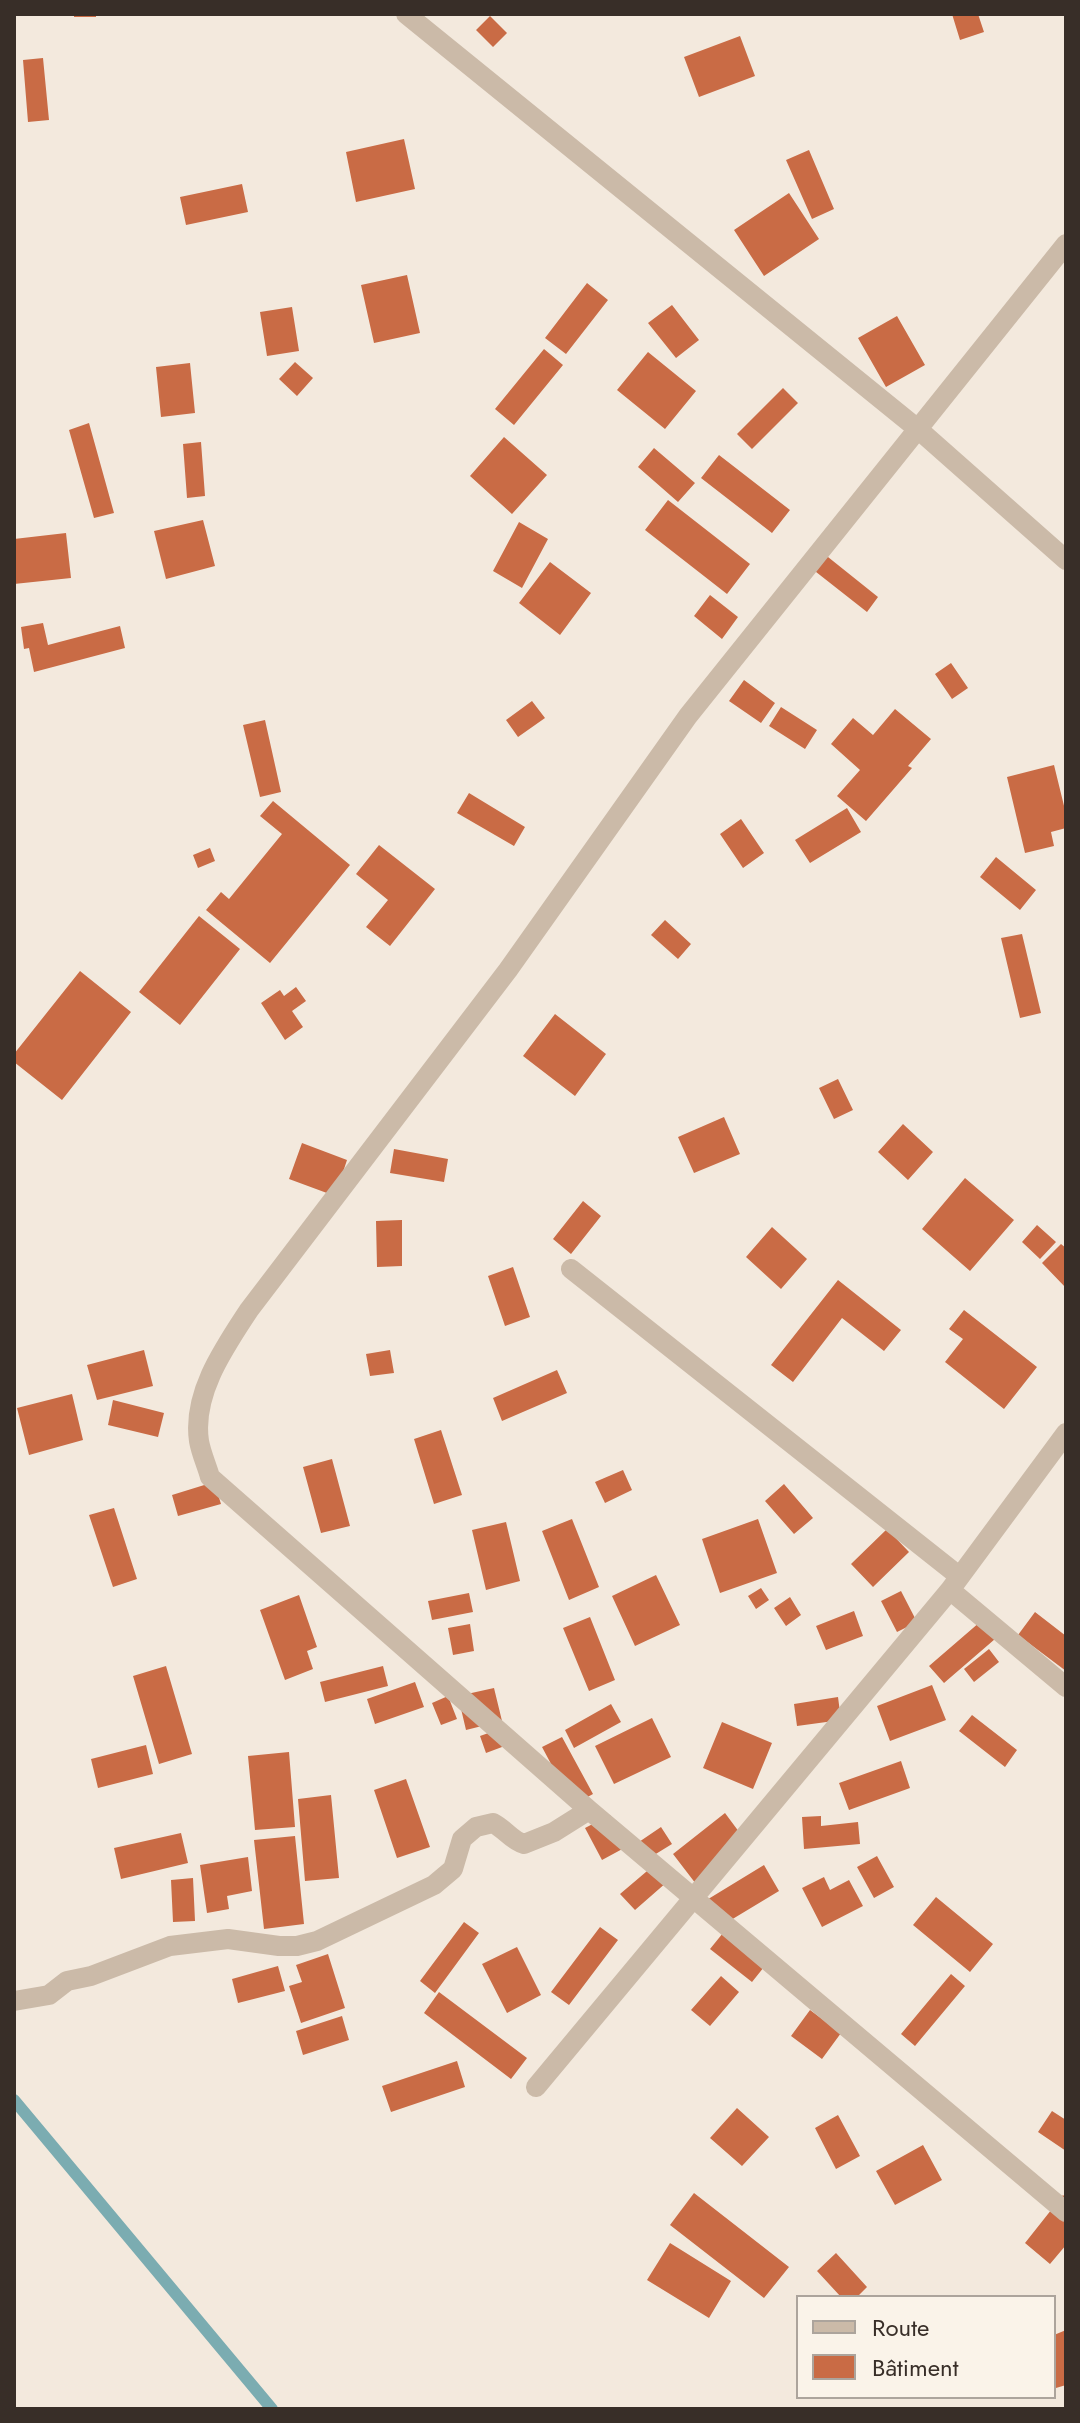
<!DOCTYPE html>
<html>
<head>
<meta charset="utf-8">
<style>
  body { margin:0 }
  #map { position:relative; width:1080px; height:2423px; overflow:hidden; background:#f3e9dd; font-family:Jost,sans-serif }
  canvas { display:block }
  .frame { position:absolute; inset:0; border:16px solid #382e28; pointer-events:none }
  .legend { position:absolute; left:796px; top:2295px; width:260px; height:104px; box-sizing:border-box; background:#faf3e9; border:2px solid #aca49c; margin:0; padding:10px 14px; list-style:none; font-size:24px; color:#382e28 }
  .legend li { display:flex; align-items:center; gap:16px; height:40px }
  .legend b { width:40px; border:2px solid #aca49c }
</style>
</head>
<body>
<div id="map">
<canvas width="1080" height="2423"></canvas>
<div class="frame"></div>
<ul class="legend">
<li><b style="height:10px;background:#cbbaa8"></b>Route</li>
<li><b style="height:22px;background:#c96b45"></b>Bâtiment</li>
</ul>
</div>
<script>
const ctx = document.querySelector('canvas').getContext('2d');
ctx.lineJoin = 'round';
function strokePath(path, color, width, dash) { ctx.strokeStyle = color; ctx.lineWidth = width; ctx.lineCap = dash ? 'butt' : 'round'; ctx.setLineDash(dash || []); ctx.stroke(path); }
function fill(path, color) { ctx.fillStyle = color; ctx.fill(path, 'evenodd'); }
const stream = new Path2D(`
  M14 2100 272 2409`);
const building = new Path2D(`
  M74 14H96V17H74Z
  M952 14H978L984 32 960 40Z
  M490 16 507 33 493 47 476 30Z
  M740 36 755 76 699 97 684 57Z
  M43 58 49 120 28 122 23 60Z
  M404 139 415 189 356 202 346 152Z
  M809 150 834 209 812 219 786 160Z
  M242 184 248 212 186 225 180 197Z
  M789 193 819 239 764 276 734 230Z
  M407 275 420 333 374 343 361 285Z
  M587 283 608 300 566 354 545 338Z
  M672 305 699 340 676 358 648 323Z
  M292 307 299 351 267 356 260 312Z
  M897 316 925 365 886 387 858 338Z
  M544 349 563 365 514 425 495 409Z
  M648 352 696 391 665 429 617 390Z
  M295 362 313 378 297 396 279 379Z
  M190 363 195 413 161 417 156 367Z
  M783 388 798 403 752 449 737 434Z
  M89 423 114 513 94 518 69 430Z
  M504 437 547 475 512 514 470 476Z
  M201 442 205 496 187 498 183 444Z
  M654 448 695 483 678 502 638 467Z
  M719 455 790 510 772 533 701 478Z
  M668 500 750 564 727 594 645 530Z
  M203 520 215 566 166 579 154 531Z
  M519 522 548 539 522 588 493 571Z
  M66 533 71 578 14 584V539Z
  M823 553 878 597 867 612 811 568Z
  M550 562 591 593 560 635 519 603Z
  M710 595 738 617 722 639 694 616Z
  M43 623 48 645 120 626 125 648 34 672 29 648 24 649 21 627Z
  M951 663 968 688 952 699 935 674Z
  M744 680 775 703 761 723 729 701Z
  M532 701 545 718 518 737 506 720Z
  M781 707 817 730 805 749 769 726Z
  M895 709 931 739 908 766 912 768 866 821 837 796 860 770 831 744 853 718 873 735Z
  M265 720 281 792 260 797 243 725Z
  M1054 765 1066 814V828L1051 832 1054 846 1025 853 1007 777Z
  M469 793 525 827 514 846 457 813Z
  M273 801 350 865 270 963 206 910 221 892 229 899 282 834 260 816Z
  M847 808 861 832 810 863 795 840Z
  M741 819 764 853 743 868 720 834Z
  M379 845 435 889 390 946 366 927 388 900 356 874Z
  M210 848 215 861 198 868 193 855Z
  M996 857 1036 890 1020 910 980 877Z
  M199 916 240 949 180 1025 139 992Z
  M665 920 691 944 678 959 651 935Z
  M1022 934 1041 1013 1020 1018 1001 938Z
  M80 971 131 1012 62 1100 14 1062V1054Z
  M296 987 306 1001 292 1011 303 1027 285 1040 261 1003 280 990 284 996Z
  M555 1014 606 1054 575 1096 523 1056Z
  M838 1079 853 1110 834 1119 819 1088Z
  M724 1117 740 1154 694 1173 678 1137Z
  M903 1124 933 1152 908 1180 878 1152Z
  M302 1143 347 1160 335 1196 289 1179Z
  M394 1149 448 1159 444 1182 390 1173Z
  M965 1178 1014 1220 970 1271 922 1229Z
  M583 1201 601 1216 571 1254 553 1239Z
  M402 1220V1266L377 1267 376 1221Z
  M1037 1225 1056 1242 1040 1259 1022 1242Z
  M772 1227 807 1259 781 1289 746 1257Z
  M1061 1244 1066 1248V1288L1042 1263Z
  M513 1267 530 1317 505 1326 488 1276Z
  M838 1280 901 1330 884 1351 842 1318 793 1382 771 1365Z
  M964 1310 1037 1367 1004 1409 945 1362 963 1339 949 1329Z
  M144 1350 153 1386 97 1400 87 1365Z
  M390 1350 394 1373 370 1376 366 1354Z
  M557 1370 567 1393 502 1421 493 1398Z
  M72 1394 83 1440 29 1455 17 1408Z
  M113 1400 164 1413 158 1437 108 1425Z
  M441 1430 462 1495 434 1504 414 1439Z
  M332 1459 350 1526 321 1533 303 1467Z
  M623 1470 632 1490 605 1503 595 1482Z
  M214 1482 221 1504 178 1516 172 1495Z
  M784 1484 813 1518 794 1534 765 1501Z
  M114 1508 137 1579 113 1587 89 1515Z
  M572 1519 599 1587 569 1600 542 1531Z
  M758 1519 777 1573 720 1593 702 1539Z
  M506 1522 520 1581 486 1590 472 1530Z
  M887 1529 909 1552 873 1587 851 1564Z
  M656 1575 680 1625 635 1646 612 1596Z
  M761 1588 769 1600 756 1609 748 1596Z
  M901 1591 917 1622 897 1632 881 1601Z
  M469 1593 473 1612 432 1620 428 1601Z
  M299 1595 317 1647 307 1651 313 1669 285 1680 260 1610Z
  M790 1597 801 1615 786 1626 774 1608Z
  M854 1611 863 1636 826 1650 816 1626Z
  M1035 1612 1066 1636V1671L1018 1635Z
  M590 1617 615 1680 589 1691 563 1628Z
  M980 1622 995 1639 944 1683 929 1666Z
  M470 1624 474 1651 453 1655 448 1628Z
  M989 1649 999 1662 974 1682 964 1669Z
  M166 1666 192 1754 159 1764 133 1676Z
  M383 1666 388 1686 325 1702 320 1682Z
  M415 1682 424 1707 375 1724 367 1699Z
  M932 1685 946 1720 890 1741 877 1706Z
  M494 1688 502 1721 466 1730 458 1696Z
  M448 1696 457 1719 441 1725 432 1703Z
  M838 1697 841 1720 797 1726 794 1704Z
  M611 1704 621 1722 574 1748 565 1730Z
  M972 1715 1017 1750 1005 1767 959 1731Z
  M652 1718 671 1757 614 1784 595 1746Z
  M722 1722 772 1743 753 1789 703 1768Z
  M497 1730 502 1747 486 1753 480 1736Z
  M562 1737 593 1794 573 1805 542 1747Z
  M146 1745 153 1774 98 1788 91 1759Z
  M289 1752 295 1827 255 1830 248 1756Z
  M901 1761 910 1788 849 1810 839 1783Z
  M406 1779 430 1847 397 1858 374 1790Z
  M331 1795 339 1878 305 1881 298 1799Z
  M725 1813 748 1844 696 1884 673 1854Z
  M610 1815 626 1847 602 1860 585 1828Z
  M821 1816V1826L858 1822 860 1844 804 1849 802 1817Z
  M661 1827 672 1844 646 1860 636 1844Z
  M181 1833 188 1863 121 1879 114 1848Z
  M295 1836 304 1924 264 1929 254 1840Z
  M877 1856 894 1887 874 1898 857 1867Z
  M248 1857 252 1891 227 1896 229 1909 207 1913 200 1865Z
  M764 1865 779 1891 721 1926 705 1901Z
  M653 1866 667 1882 635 1910 620 1894Z
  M824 1877 830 1890 849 1880 863 1906 822 1927 802 1888Z
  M193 1878 195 1921 173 1922 171 1880Z
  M936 1897 993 1944 970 1972 913 1925Z
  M464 1922 479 1933 435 1993 420 1981Z
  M600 1927 618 1940 569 2005 551 1992Z
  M723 1933 764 1967 752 1982 710 1949Z
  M517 1947 541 1995 507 2013 482 1964Z
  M328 1954 345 2008 301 2023 289 1986 302 1982 296 1965Z
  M278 1966 285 1991 238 2003 232 1979Z
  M951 1974 965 1986 915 2046 901 2034Z
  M721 1976 739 1992 710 2026 691 2010Z
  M439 1992 527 2058 511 2079 424 2013Z
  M810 2010 841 2033 822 2059 791 2036Z
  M342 2016 349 2040 303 2055 296 2031Z
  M457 2061 465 2087 391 2112 382 2086Z
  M737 2108 769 2137 742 2166 710 2138Z
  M1052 2111 1066 2120V2151L1038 2132Z
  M838 2115 860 2156 836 2169 815 2128Z
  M923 2145 942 2180 895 2205 876 2171Z
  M694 2193 789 2267 764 2298 670 2225Z
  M1063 2195 1066 2198V2245L1050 2264 1025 2243Z
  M670 2243 731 2281 709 2318 647 2280Z
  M836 2253 867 2287 857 2297H841L817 2271Z
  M1066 2330V2385L1056 2388 1054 2335Z`);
const minor = new Path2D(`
  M406 14 919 430 1066 560
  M1066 244 688 716 508 970 249 1310C224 1348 192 1394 199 1441 201 1453 207 1466 210 1477L589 1810 1066 2212
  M571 1269 959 1576
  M1066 1433 950 1590 1066 1687
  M14 2001 49 1995 67 1981 91 1976 170 1946 228 1939 279 1946H297L317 1941 434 1885 453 1869 462 1839 476 1827 493 1823C505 1829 512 1841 524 1844L554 1832 589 1810
  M536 2087 950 1590`);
strokePath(stream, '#7bacb1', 12);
fill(building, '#c96b45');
strokePath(minor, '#cbbaa8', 20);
</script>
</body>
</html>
